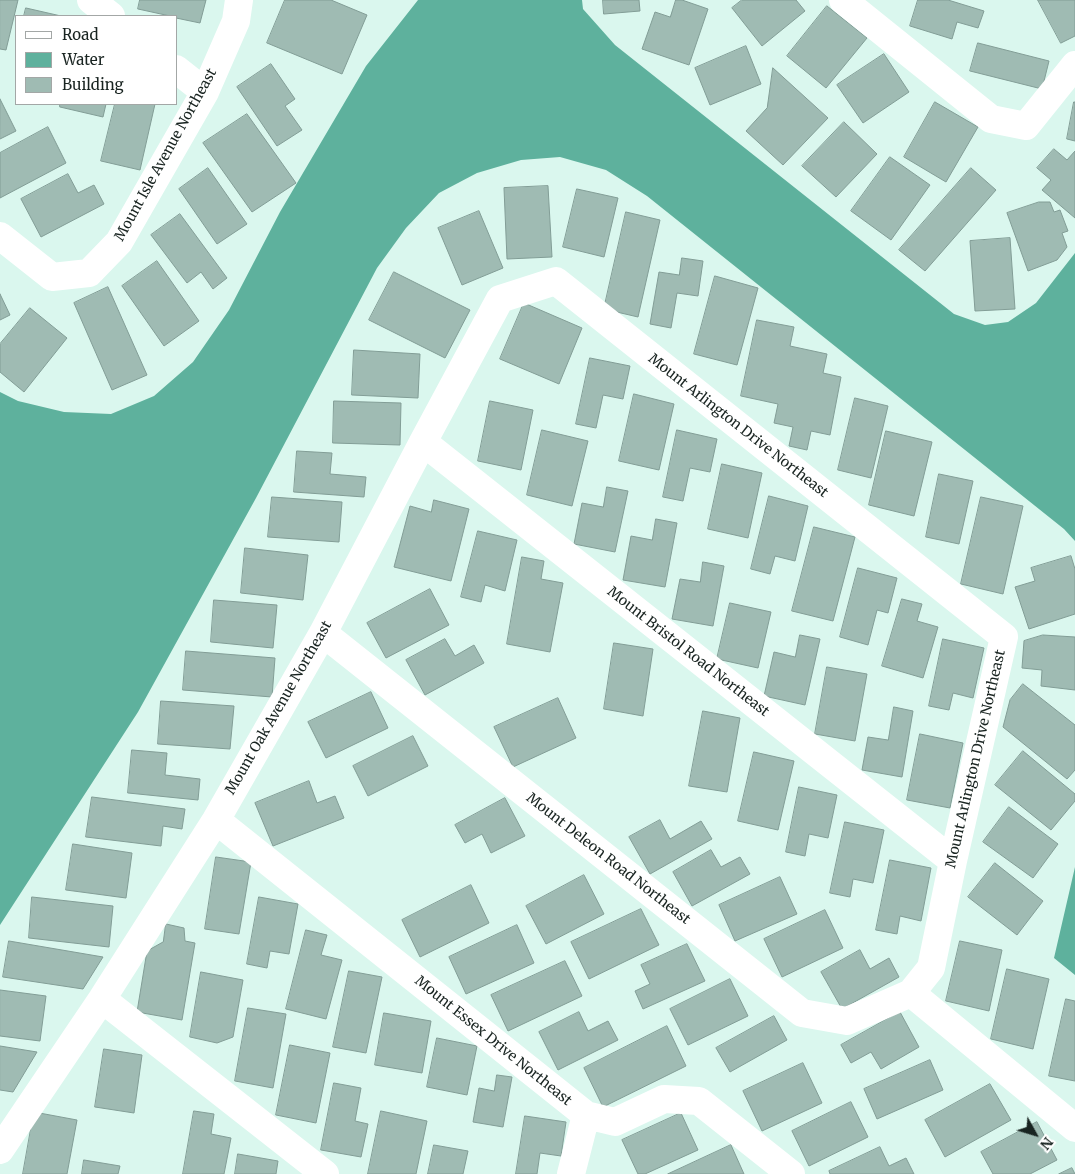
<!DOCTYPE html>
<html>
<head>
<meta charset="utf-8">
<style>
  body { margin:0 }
  #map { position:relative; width:1075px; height:1174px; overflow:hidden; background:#daf7ee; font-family:Merriweather,serif }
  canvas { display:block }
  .legend { position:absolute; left:15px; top:15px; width:162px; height:90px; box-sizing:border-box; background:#fff; border:1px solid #a3a7a6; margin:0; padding:6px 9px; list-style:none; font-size:15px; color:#192421 }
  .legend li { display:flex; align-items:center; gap:10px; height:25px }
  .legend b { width:25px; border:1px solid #a3a7a6 }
  .north { position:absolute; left:1010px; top:1109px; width:50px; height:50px; -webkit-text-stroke:4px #fff; paint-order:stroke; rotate:129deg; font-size:14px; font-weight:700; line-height:20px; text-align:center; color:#192421 }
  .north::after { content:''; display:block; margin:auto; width:18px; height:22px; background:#192421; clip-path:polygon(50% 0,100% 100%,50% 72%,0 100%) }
</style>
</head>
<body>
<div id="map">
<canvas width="1075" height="1174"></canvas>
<ul class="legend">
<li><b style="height:6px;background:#fff"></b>Road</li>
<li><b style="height:14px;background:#5eb19d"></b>Water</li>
<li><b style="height:14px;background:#9fbbb3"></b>Building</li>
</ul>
<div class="north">N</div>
</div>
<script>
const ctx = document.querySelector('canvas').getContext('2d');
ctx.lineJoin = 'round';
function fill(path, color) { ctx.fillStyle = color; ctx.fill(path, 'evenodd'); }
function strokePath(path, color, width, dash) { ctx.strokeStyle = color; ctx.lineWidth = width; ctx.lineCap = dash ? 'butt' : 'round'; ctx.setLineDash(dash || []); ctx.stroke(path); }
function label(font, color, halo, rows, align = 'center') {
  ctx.font = font + ' Merriweather,serif'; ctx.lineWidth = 4.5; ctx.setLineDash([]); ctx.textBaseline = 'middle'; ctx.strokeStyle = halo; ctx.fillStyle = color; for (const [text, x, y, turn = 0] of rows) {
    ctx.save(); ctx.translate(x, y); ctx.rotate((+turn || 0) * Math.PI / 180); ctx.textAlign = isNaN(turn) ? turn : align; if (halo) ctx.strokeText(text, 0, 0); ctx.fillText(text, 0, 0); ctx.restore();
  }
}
const water = new Path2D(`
  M418 0H582L583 9 615 45 954 314 985 325 1008 322 1036 303 1075 253V541L1064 529 647 196 606 170 560 157 521 160 477 173 439 193 406 228 377 268 256 498 138 712 0 925V392L18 401 64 412 111 414 154 396 193 362 229 310 280 212 366 66Z
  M1075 867V975L1054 958Z`);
const building = new Path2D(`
  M0 0H18L6 50 0 49Z
  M140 0H206L200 23 176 18V16H170L138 9Z
  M285 0H331L367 15 342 74 267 43Z
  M603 0H639L640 11 604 14Z
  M676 0H682L708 9 689 65 642 49 655 12 670 17Z
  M742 0H796L805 11 762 46 732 8Z
  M918 0H948L984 11 978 28 957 22 952 39 910 26Z
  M1038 0H1075V36L1061 43Z
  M827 6 867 38 826 88 787 56Z
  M26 8 61 16H24Z
  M978 43 1049 61 1042 89 970 71Z
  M746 46 761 84 710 105 695 68Z
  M884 54 909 92 863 123 837 85Z
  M271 64 295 99 285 106 302 130 277 146 237 87Z
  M773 68 828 118 783 165 746 131 767 108Z
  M0 99 16 131 0 139Z
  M935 102 978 127 946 182 904 157Z
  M1074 102H1075V141L1067 139Z
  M60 104H106L103 117 60 107Z
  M115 104H155L140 170 101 161Z
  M247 114 296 183 252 212 203 143Z
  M844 122 877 154 836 197 802 166Z
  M48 127 66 163 0 198V153Z
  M1054 149 1067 160 1075 151V218L1042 190 1051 180 1037 168Z
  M890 157 930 185 891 240 851 211Z
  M208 168 247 224 217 244 179 189Z
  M971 168 996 190 925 271 899 250Z
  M68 174 78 193 94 185 104 204 41 237 21 199Z
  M548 186 552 257 507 259 504 188Z
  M577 189 618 198 604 257 563 247Z
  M1039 202H1050L1054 212 1060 210 1068 231 1062 233 1067 247 1057 260 1028 271 1007 213Z
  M479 211 503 268 462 285 438 228Z
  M626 212 660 220 638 317 604 309Z
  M180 214 227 278 213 289 201 272 187 283 151 235Z
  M1010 238 1015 309 975 311 970 241Z
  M682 258 703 261 698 296 677 293 671 328 650 324 659 272 679 275Z
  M157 261 199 321 164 346 122 286Z
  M394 272 470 310 445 358 369 320Z
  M715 276 758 288 737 365 694 354Z
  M108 287 147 375 112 390 74 303Z
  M0 294 10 315 0 320Z
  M524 303 582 328 559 384 500 359Z
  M30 308 67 338 24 392 0 372V344Z
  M757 320 794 327 790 346 827 354 823 373 841 377 830 435 811 431 807 450 789 446 793 427 774 423 778 404 741 396Z
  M354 350 420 354 418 398 352 395Z
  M590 358 630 366 623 399 603 395 596 428 576 424Z
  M634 394 674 404 659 470 619 461Z
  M855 398 888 406 871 478 838 470Z
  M334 401 401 403 400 445 333 443Z
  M490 401 533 410 521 470 478 461Z
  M542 430 588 441 572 506 527 495Z
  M677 430 717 439 710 472 690 468 683 501 663 497Z
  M886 431 932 442 914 516 869 505Z
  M297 451 332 453 330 474 366 477 364 497 294 492Z
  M722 464 762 473 748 538 708 529Z
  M939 474 973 481 959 544 926 537Z
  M607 487 628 491 615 552 574 544 582 503 603 507Z
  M769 496 808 506 795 561 775 556 770 574 751 569Z
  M272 497 342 502 339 542 268 537Z
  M981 497 1023 506 1003 594 961 584Z
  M434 500 469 509 451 581 394 567 410 506 431 512Z
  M656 519 677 523 665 587 623 580 631 536 652 540Z
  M814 527 855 537 833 621 792 611Z
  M478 531 517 540 505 591 485 585 481 602 461 597Z
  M245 548 308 555 303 600 241 593Z
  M1071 556 1075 569V614L1029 629 1015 587 1035 581 1031 568Z
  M522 557 544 561 541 579 563 583 550 652 507 644Z
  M703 562 724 566 713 626 672 619 680 579 700 582Z
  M858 568 897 578 888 613 877 610 868 645 840 637Z
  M430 589 449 625 386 658 367 623Z
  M902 599 922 604 917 621 938 627 923 678 882 666Z
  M214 600 277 605 273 648 211 642Z
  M730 603 771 612 758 668 717 659Z
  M800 635 820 639 805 705 764 696 774 652 795 657Z
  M1043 635 1075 637V690L1041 686 1042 670 1022 668 1024 641Z
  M445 639 455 656 474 645 484 663 425 695 406 660Z
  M943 639 984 648 973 698 953 693 949 710 929 706Z
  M614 643 653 649 643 716 604 709Z
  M186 651 275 658 272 697 183 690Z
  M827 667 867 674 855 741 815 734Z
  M1023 684 1075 725V770L1067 779 1003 727 1010 700Z
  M371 692 388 728 326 758 308 722Z
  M558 698 576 738 513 767 494 727Z
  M161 701 234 706 230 749 158 744Z
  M894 707 913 711 902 777 862 770 868 737 888 740Z
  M703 711 740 718 727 792 689 786Z
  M920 734 963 743 950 808 907 800Z
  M413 736 428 766 368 796 353 766Z
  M132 750 167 753 165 775 200 779 198 800 128 793Z
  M1023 751 1075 794V801L1051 830 995 785Z
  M754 752 794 761 778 830 738 821Z
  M309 781 317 803 335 796 344 818 273 846 255 803Z
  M799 787 837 795 828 838 809 834 805 856 786 852Z
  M92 797 185 809 182 829 163 826 161 846 86 837Z
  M505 798 525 836 491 853 482 834 465 843 455 825Z
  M1009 807 1058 844 1033 878 983 842Z
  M660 820 670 839 701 821 712 839 650 874 629 837Z
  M845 822 884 830 873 883 853 879 850 897 830 893Z
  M73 844 132 853 126 898 66 890Z
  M711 850 721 867 740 857 750 874 692 906 673 872Z
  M216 857 251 862 239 934 205 929Z
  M890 860 931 868 921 921 900 916 897 934 876 930Z
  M995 863 1043 901 1017 935 968 897Z
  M584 875 604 914 546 944 526 906Z
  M780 877 797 914 735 941 719 905Z
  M471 885 489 923 420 957 402 920Z
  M32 897 113 906 109 947 29 938Z
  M259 897 298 904 289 954 270 951 267 968 247 964Z
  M641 909 659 945 589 979 571 942Z
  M825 910 843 948 782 977 764 939Z
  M166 924 184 928 185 941 195 943 182 1020 137 1012 147 951 163 942Z
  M517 925 534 963 466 994 449 957Z
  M306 930 327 935 321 955 342 960 326 1019 286 1009Z
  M9 941 103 957 83 989 3 977Z
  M960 941 1002 950 989 1011 946 1001Z
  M687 944 705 981 643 1009 635 991 650 984 641 965Z
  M860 950 870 969 889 958 899 977 842 1009 821 972Z
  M565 961 582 996 508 1031 491 995Z
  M1007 969 1049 979 1033 1049 991 1039Z
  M349 971 382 977 366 1053 333 1047Z
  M201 972 243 980 233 1037 217 1043 190 1037Z
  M730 979 748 1016 688 1045 670 1009Z
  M0 990 46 996 40 1041 0 1036Z
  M1066 999 1075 1001V1081L1049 1076Z
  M248 1008 286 1014 273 1088 235 1081Z
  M579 1012 588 1031 608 1021 618 1040 558 1070 539 1032Z
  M900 1012 919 1047 881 1069 871 1052 851 1063 841 1045Z
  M384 1013 431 1021 422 1073 375 1065Z
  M774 1016 787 1040 730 1072 716 1048Z
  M667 1026 686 1066 603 1107 584 1068Z
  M437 1038 477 1046 467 1095 427 1087Z
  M290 1045 330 1053 316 1123 276 1115Z
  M0 1046 37 1052 13 1092 0 1090Z
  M104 1049 142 1055 134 1113 95 1107Z
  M930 1060 943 1090 877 1119 864 1089Z
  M803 1063 822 1103 762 1131 743 1091Z
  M497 1075 512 1077 503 1127 473 1122 479 1088 494 1091Z
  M334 1083 361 1088 355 1121 368 1124 361 1157 321 1150Z
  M990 1084 1011 1120 945 1157 925 1120Z
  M851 1102 868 1137 809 1166 792 1131Z
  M194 1111 214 1114 211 1134 231 1138 224 1174H183Z
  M381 1111 427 1121 416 1174H368Z
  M34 1112 77 1120 67 1174H23Z
  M681 1113 698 1150 645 1174H638L622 1140Z
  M525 1116 566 1122 561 1156 540 1153 537 1174H516Z
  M1037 1122 1057 1160 1030 1174H993L981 1152Z
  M434 1145 468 1151 463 1174H428Z
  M731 1145 744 1174H668Z
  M880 1147 889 1166 906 1158 914 1174H830L829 1171Z
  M238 1154 278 1161 276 1174H235Z
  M84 1160 120 1166 118 1174H82Z
  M1072 1168 1075 1174H1059Z`);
const minor = new Path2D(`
  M91 0 111 16
  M843 0 991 119 1026 126 1075 65
  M176 69 205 92
  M0 236 52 277 89 273 119 242 205 92 236 21 239 0
  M423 442 953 861
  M216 820 586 1115 615 1122 664 1099 699 1101 791 1174
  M911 993 1075 1128
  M102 999 325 1174
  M0 1150 102 999 216 820 323 633 423 442 500 299 556 281 1004 637 953 861 931 968 911 993 847 1021 802 1013 323 633
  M571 1174 586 1115`);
const streetNames = [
  ["Mount Isle Avenue Northeast",166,155,-61],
  ["Mount Arlington Drive Northeast",738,426,38],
  ["Mount Bristol Road Northeast",688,652,38],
  ["Mount Oak Avenue Northeast",279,708,-60],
  ["Mount Arlington Drive Northeast",976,759,-77],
  ["Mount Deleon Road Northeast",608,859,38],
  ["Mount Essex Drive Northeast",493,1041,39]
];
fill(water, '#5eb19d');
fill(building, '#9fbbb3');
strokePath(building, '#829d96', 1);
strokePath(minor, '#fff', 28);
label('14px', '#192421', '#fff', streetNames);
</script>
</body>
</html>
